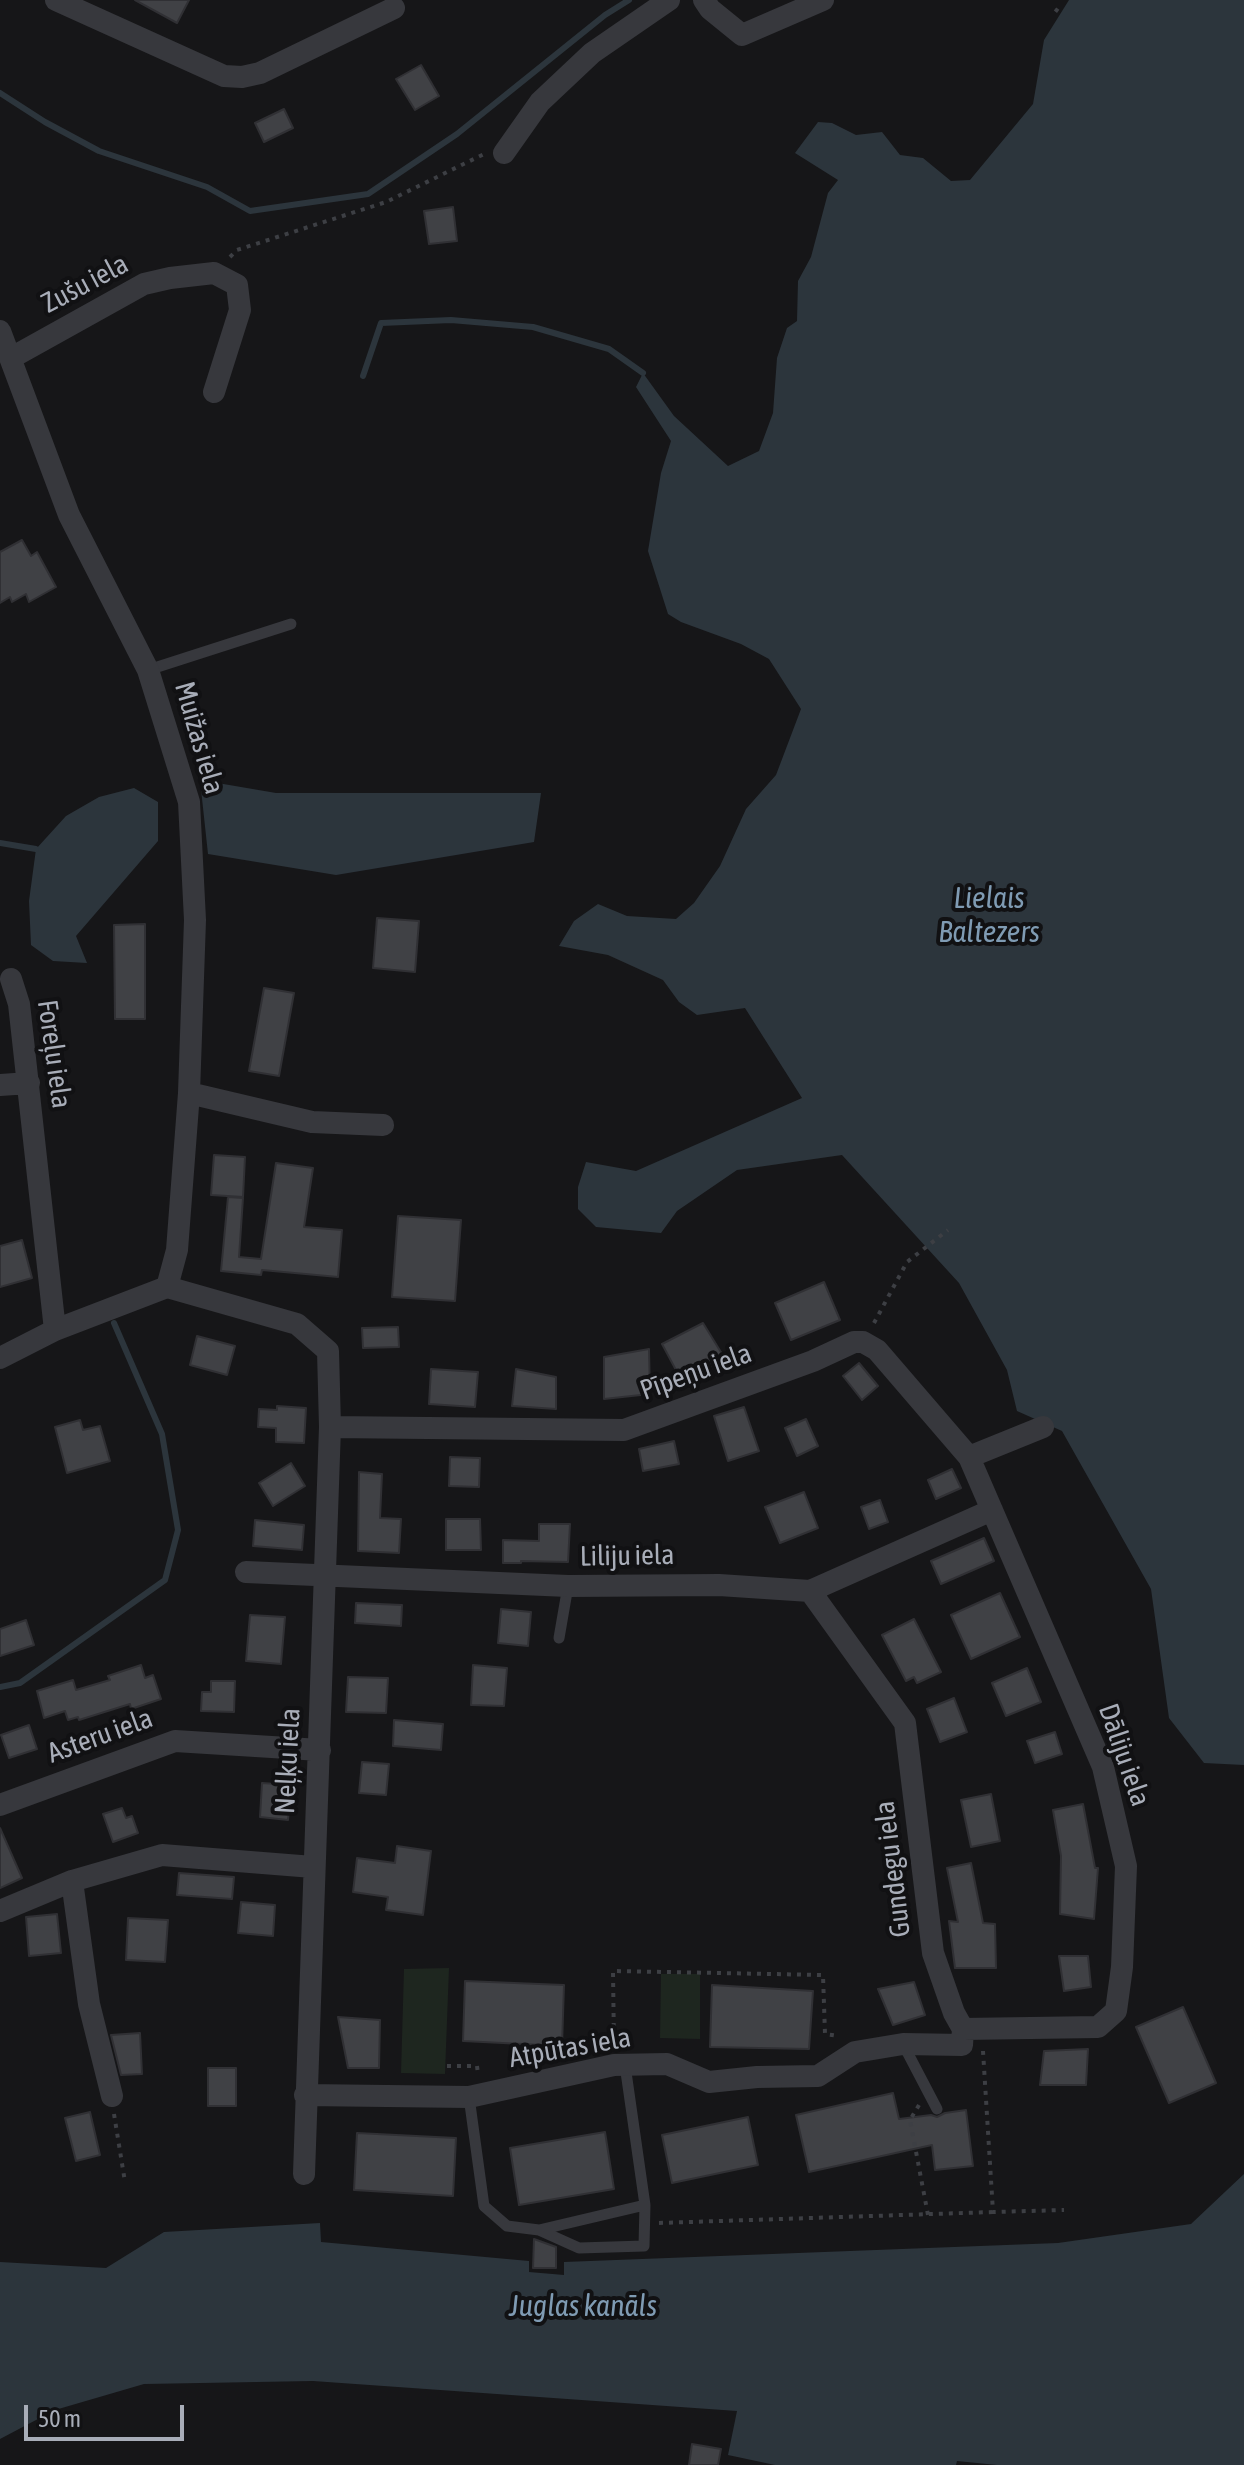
<!DOCTYPE html>
<html>
<head>
<meta charset="utf-8">
<style>
  body { margin:0 }
  #map { position:relative; width:1244px; height:2465px; overflow:hidden; background:#161618; font-family:"Asap Condensed",sans-serif }
  canvas { display:block }
  .scale { position:absolute; left:24px; top:2405px; width:160px; height:36px; box-sizing:border-box; border:4px solid #a8adb8; border-top:0; padding-left:10px; font-size:24px; line-height:28px; white-space:nowrap; color:#a8adb8; -webkit-text-stroke:6px #111113; paint-order:stroke }
</style>
</head>
<body>
<div id="map">
<canvas width="1244" height="2465"></canvas>
<div class="scale">50 m</div>
</div>
<script>
const ctx = document.querySelector('canvas').getContext('2d');
ctx.lineJoin = 'round';
function fill(path, color) { ctx.fillStyle = color; ctx.fill(path, 'evenodd'); }
function strokePath(path, color, width, dash) { ctx.strokeStyle = color; ctx.lineWidth = width; ctx.lineCap = dash ? 'butt' : 'round'; ctx.setLineDash(dash || []); ctx.stroke(path); }
function label(font, color, halo, rows, align = 'center') {
  ctx.font = font + ' "Asap Condensed",sans-serif'; ctx.lineWidth = 8; ctx.setLineDash([]); ctx.textBaseline = 'middle'; ctx.strokeStyle = halo; ctx.fillStyle = color; for (const [text, x, y, turn = 0] of rows) {
    ctx.save(); ctx.translate(x, y); ctx.rotate((+turn || 0) * Math.PI / 180); ctx.textAlign = isNaN(turn) ? turn : align; if (halo) ctx.strokeText(text, 0, 0); ctx.fillText(text, 0, 0); ctx.restore();
  }
}
const green = new Path2D(`
  M449 1968 445 2074 401 2073 404 1969Z
  M661 1974H700V2039L660 2038Z`);
const water = new Path2D(`
  M1069 0H1244V1765L1204 1763 1169 1718 1151 1589 1062 1431 1017 1411 1007 1370 959 1283 842 1155 737 1170 677 1211 661 1233 596 1227 578 1209V1187L586 1162 636 1171 802 1098 745 1008 697 1015 679 1002 663 980 608 955 559 946 574 921 598 904 627 916 676 919 694 903 720 866 746 809 776 775 801 709 769 659 741 644 681 622 668 614 648 551 661 473 671 441 636 387 643 373 674 416 728 466 759 451 773 413 777 358 787 328 797 321 798 281 811 257 828 193 838 180 795 153 818 122 832 123 856 135 882 132 900 155 923 158 951 181 970 180 1033 104 1044 40Z
  M200 780 276 793H541L534 842 336 875 208 854Z
  M134 788 158 802V841L76 936 87 963 53 961 31 945 29 901 36 849 66 816 99 797Z
  M1244 2174V2465H997L957 2461 956 2465H775L728 2455 737 2411 313 2381 144 2384 55 2410 0 2439V2262L106 2268 164 2232 320 2223 321 2242 529 2261V2272L564 2275V2262L1058 2243 1191 2224Z`);
const stream = new Path2D(`
  M0 93 45 122 99 151 207 187 250 211 368 194 457 134 605 15 629 0
  M363 376 381 323 451 320 533 327 609 349 643 373
  M0 843 36 849
  M0 1687 20 1683 165 1580 178 1530 162 1434 114 1323`);
const building = new Path2D(`
  M135 0H189L177 23Z
  M421 65 439 96 415 110 396 79Z
  M284 109 293 128 264 142 255 123Z
  M453 207 457 241 429 244 424 211Z
  M22 540 31 556 37 552 56 587 29 602 26 594 12 602 10 597 0 603V552Z
  M377 918 419 921 415 972 373 968Z
  M145 924V1019H115L114 925Z
  M264 988 294 993 279 1076 249 1071Z
  M214 1155 245 1157 243 1197 211 1195Z
  M276 1163 313 1168 304 1227 342 1230 338 1277 262 1270 261 1275 221 1271 228 1197 243 1198 239 1257 261 1259Z
  M398 1216 461 1220 455 1301 392 1297Z
  M22 1240 32 1278 0 1287V1246Z
  M824 1282 840 1320 791 1340 775 1303Z
  M703 1323 727 1362 684 1385 662 1344Z
  M398 1327 399 1347 363 1348 362 1328Z
  M197 1336 235 1346 227 1375 190 1365Z
  M649 1349 650 1394 604 1399V1357Z
  M859 1363 878 1386 862 1400 843 1376Z
  M431 1369 478 1372 475 1407 429 1404Z
  M516 1369 556 1377V1409L512 1406Z
  M277 1406 306 1408 304 1443 276 1442V1428L258 1427 259 1409 277 1410Z
  M744 1407 759 1451 728 1461 714 1416Z
  M806 1419 818 1446 797 1456 785 1428Z
  M80 1420 83 1430 100 1426 110 1461 67 1473 55 1427Z
  M674 1441 679 1464 643 1471 639 1449Z
  M450 1457 480 1458 479 1487 449 1486Z
  M291 1463 305 1486 273 1506 259 1483Z
  M952 1469 961 1488 936 1499 928 1480Z
  M359 1472 382 1474 380 1518 401 1519 399 1553 358 1551Z
  M804 1492 818 1528 780 1543 765 1507Z
  M880 1500 888 1522 869 1529 861 1507Z
  M446 1519H480L481 1550H446Z
  M255 1520 304 1525 302 1550 253 1546Z
  M539 1524H570L568 1562 521 1561V1563H503V1540L539 1541Z
  M984 1538 994 1561 941 1584 931 1561Z
  M1000 1593 1020 1637 971 1659 951 1615Z
  M356 1603 402 1605 401 1626 355 1623Z
  M501 1609 531 1612 528 1646 498 1643Z
  M250 1615 285 1617 281 1664 246 1661Z
  M914 1619 941 1672 917 1683 914 1677 906 1681 882 1635Z
  M26 1620 34 1645 0 1656V1629Z
  M141 1665 145 1678 153 1675 161 1699 131 1709 130 1704 79 1720 78 1717 68 1720 65 1711 44 1718 37 1691 73 1680 76 1690 110 1680 108 1676Z
  M473 1665 507 1668 504 1706 471 1705Z
  M1027 1668 1041 1702 1006 1716 992 1683Z
  M348 1677 388 1678 386 1713 346 1712Z
  M211 1681H235L234 1712 201 1711 202 1692H211Z
  M954 1698 967 1732 940 1742 927 1709Z
  M394 1720 443 1724 441 1750 393 1746Z
  M29 1725 37 1749 9 1758 1 1735Z
  M1055 1732 1062 1754 1035 1763 1027 1741Z
  M362 1762 389 1764 386 1795 359 1793Z
  M262 1783 291 1785 288 1820 260 1817Z
  M991 1794 1000 1841 971 1847 961 1800Z
  M1083 1804 1095 1868H1098L1094 1919 1060 1914 1061 1856 1053 1810Z
  M122 1808 126 1818 132 1816 138 1833 113 1842 103 1814Z
  M0 1828 22 1878 0 1888Z
  M397 1846 431 1851 423 1915 386 1910 388 1897 353 1892 357 1858 395 1863Z
  M971 1863 983 1923 995 1924 996 1968H955L949 1921 958 1922 947 1868Z
  M179 1873 234 1877 232 1899 177 1895Z
  M241 1902 275 1905 273 1936 238 1933Z
  M57 1914 61 1953 29 1956 26 1917Z
  M128 1918 168 1920 165 1962 126 1960Z
  M1059 1956H1088L1091 1987 1064 1991Z
  M465 1981 564 1985 562 2046 463 2041Z
  M914 1982 925 2015 893 2025 878 1989Z
  M712 1985 813 1991 809 2049 710 2047Z
  M1183 2007 1216 2083 1169 2103 1136 2027Z
  M338 2017 380 2020 379 2068H348Z
  M140 2033 142 2074 121 2075 111 2035Z
  M1088 2049 1086 2085H1040L1044 2051Z
  M208 2068H236V2106H208Z
  M893 2093 899 2119 931 2115 937 2117 945 2113 966 2110 973 2166 935 2170 932 2145 809 2172 796 2115Z
  M90 2112 100 2155 76 2161 65 2118Z
  M748 2117 758 2165 672 2183 662 2135Z
  M605 2132 614 2189 519 2205 510 2148Z
  M357 2133 456 2138 453 2196 354 2190Z
  M534 2239 556 2247V2268H533Z
  M692 2444 721 2449 718 2465H689Z`);
const path = new Path2D(`
  M1055 9 1063 15
  M230 257 237 250 386 202 484 154
  M874 1323 907 1262 948 1230
  M614 2047 613 1971 823 1975 825 2034 839 2036
  M983 2051 993 2212 1064 2210
  M447 2066H477L478 2074
  M919 2105 910 2120 928 2215
  M114 2114 125 2182
  M659 2223 993 2212`);
const service = new Path2D(`
  M148 670 291 624
  M559 1638 568 1586
  M903 2044 937 2109
  M469 2097 484 2206 507 2226 539 2230 645 2205 625 2065
  M539 2230 579 2248 644 2246 645 2205`);
const minor = new Path2D(`
  M56 0 224 76 242 77 260 73 394 8
  M704 0 710 9 742 35 823 0
  M504 153 540 102 592 53 669 0
  M0 331 69 515 148 670 189 802 195 920 189 1093 177 1250 167 1287
  M11 358 144 284 170 278 214 273 237 285 240 310 214 392
  M11 979 19 1004 55 1330
  M0 1085 29 1083
  M189 1093 312 1122 383 1125
  M167 1287 297 1324 328 1351 330 1427 304 2174
  M0 1358 55 1330 167 1287
  M330 1427 624 1430 813 1361 854 1342H863L877 1350 969 1457 1103 1767 1126 1866 1122 1967 1116 2011 1098 2027 963 2029 954 2013 933 1953 905 1723 810 1591
  M969 1457 1043 1427
  M246 1572 568 1586 719 1585 810 1591 992 1510
  M0 1805 175 1741 320 1750
  M72 1881 89 2004 112 2096
  M0 1911 72 1881 162 1855 313 1867
  M305 2095 469 2097 614 2065 667 2064 709 2082 757 2077 818 2076 855 2052 903 2044 962 2045 963 2029`);
const streetNames = [
  ["Zušu iela",85,284,-28],
  ["Muižas iela",199,738,74],
  ["Foreļu iela",54,1054,82],
  ["Pīpeņu iela",696,1372,-20],
  ["Liliju iela",627,1556,-1],
  ["Asteru iela",100,1736,-20],
  ["Dāliju iela",1124,1755,71],
  ["Neļķu iela",288,1761,-87],
  ["Gundegu iela",893,1869,-97],
  ["Atpūtas iela",570,2048,-10]
];
const waterNames = [
  ["Lielais",989,899],
  ["Baltezers",989,933],
  ["Juglas kanāls",583,2307]
];
fill(green, '#1e261f');
fill(water, '#2c353c');
strokePath(stream, '#2c353c', 6);
fill(building, '#404145');
strokePath(building, '#303034', 2);
strokePath(path, '#3d3f44', 4, [4, 6]);
strokePath(service, '#37383d', 11);
strokePath(minor, '#37383d', 22);
label('28px', '#a8adb8', '#111113', streetNames);
label('italic 30px', '#7f9bb3', '#111113', waterNames);
</script>
</body>
</html>
